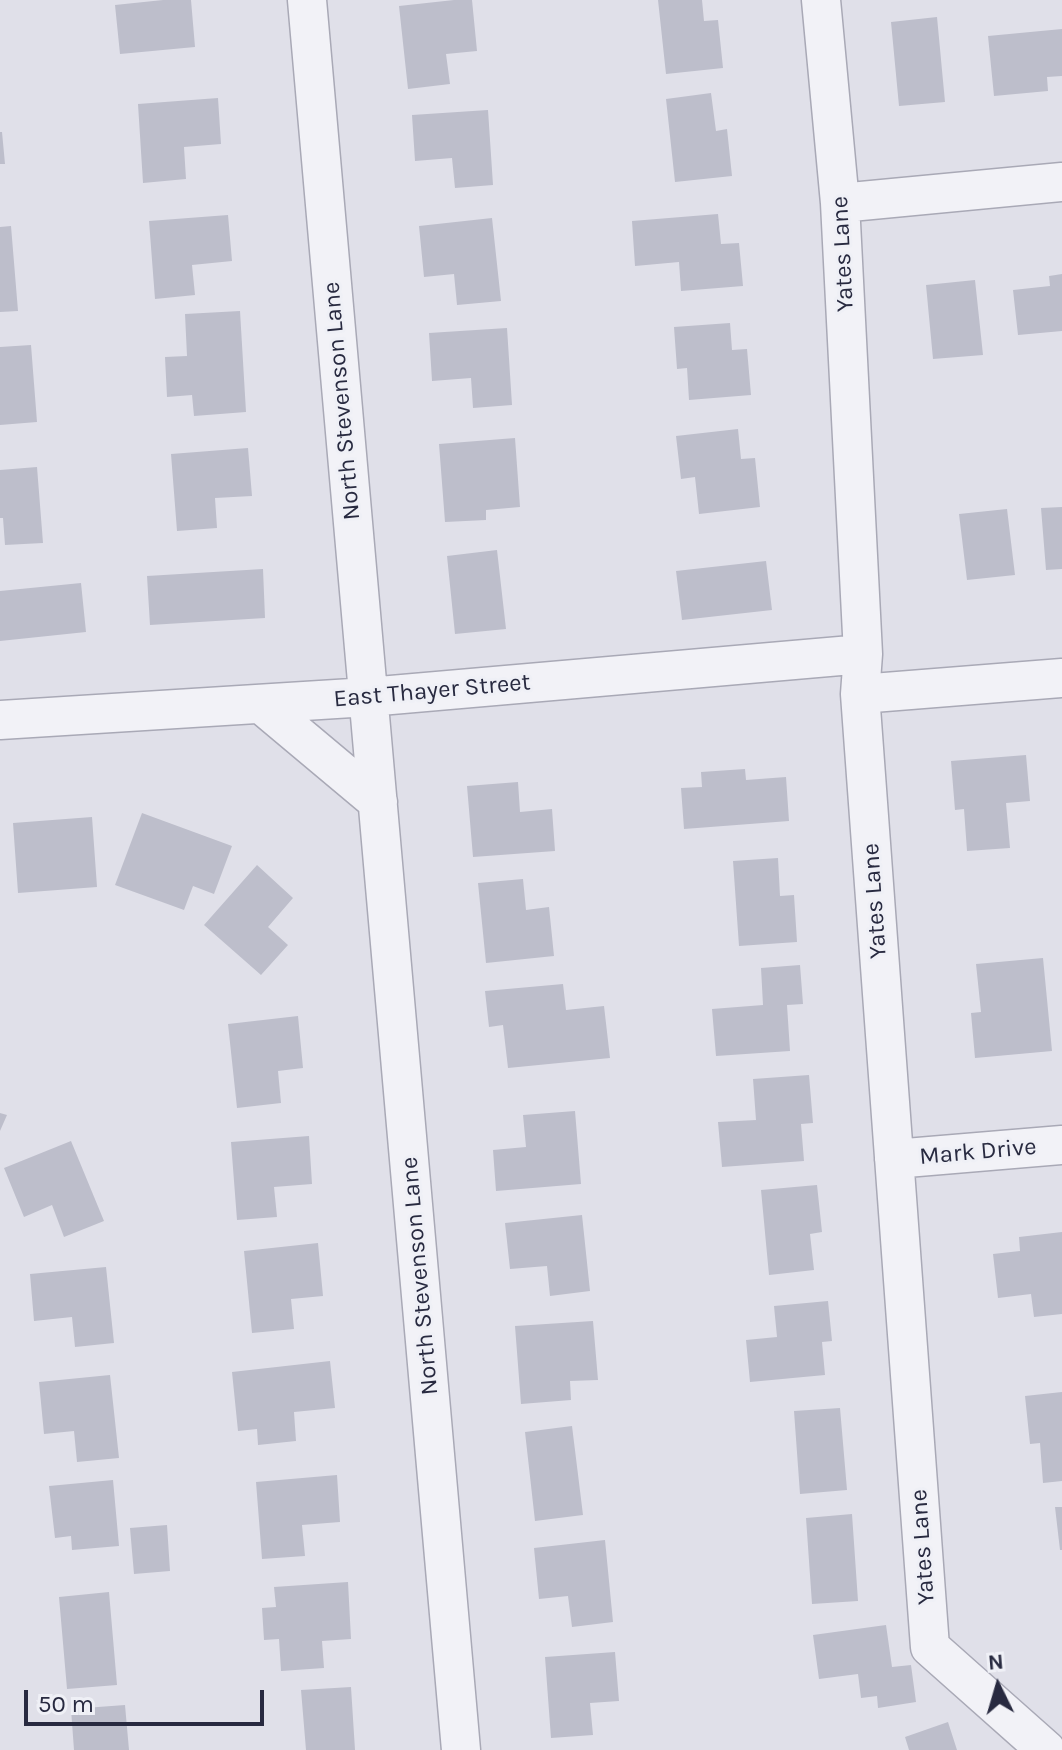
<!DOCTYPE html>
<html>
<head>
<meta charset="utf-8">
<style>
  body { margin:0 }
  #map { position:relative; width:1062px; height:1750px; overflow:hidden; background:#e0e0e9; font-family:Karla,sans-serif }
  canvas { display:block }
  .north { position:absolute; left:958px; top:1646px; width:80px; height:80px; -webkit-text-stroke:6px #eff0f6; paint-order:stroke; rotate:355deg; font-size:22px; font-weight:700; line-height:32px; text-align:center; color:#282a40 }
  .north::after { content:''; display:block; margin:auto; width:28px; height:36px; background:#282a40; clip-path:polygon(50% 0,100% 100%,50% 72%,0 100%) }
  .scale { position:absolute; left:24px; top:1690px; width:240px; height:36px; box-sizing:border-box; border:4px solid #282a40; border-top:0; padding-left:10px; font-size:24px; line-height:28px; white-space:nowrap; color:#282a40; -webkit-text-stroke:6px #eff0f6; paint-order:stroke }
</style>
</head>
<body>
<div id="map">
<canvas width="1062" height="1750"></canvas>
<div class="north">N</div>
<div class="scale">50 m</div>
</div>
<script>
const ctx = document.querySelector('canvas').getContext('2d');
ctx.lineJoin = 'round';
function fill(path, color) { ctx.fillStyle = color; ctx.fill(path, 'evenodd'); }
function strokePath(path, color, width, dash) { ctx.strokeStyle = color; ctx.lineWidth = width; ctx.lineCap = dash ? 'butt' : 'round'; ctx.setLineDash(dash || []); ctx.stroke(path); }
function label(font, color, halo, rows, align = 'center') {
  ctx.font = font + ' Karla,sans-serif'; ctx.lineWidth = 6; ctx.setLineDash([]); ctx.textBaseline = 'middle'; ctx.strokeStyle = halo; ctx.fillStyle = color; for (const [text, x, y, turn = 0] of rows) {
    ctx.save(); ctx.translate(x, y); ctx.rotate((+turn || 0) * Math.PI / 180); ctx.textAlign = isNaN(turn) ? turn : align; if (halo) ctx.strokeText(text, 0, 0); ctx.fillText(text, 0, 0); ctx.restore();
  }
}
const building = new Path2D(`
  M163 0H191L195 47 120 54 115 5Z
  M454 0H472L477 51 446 54 450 84 408 89 399 6Z
  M658 0H702L704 21 718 20 723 68 666 74Z
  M937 17 945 102 899 106 891 22Z
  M1062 29V76L1047 77 1048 91 994 96 988 36Z
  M711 93 716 131 727 129 732 176 675 182 666 99Z
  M218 98 221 144 184 147 186 179 143 183 138 104Z
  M488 110 493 185 455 188 452 158 415 161 412 115Z
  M0 132H2L5 164H0Z
  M718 214 721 244 739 243 743 286 681 291 679 262 635 266 632 221Z
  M228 215 232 261 192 265 195 295 155 299 149 221Z
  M492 218 501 301 457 305 454 274 424 277 419 226Z
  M11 226 18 311 0 312V227Z
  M1062 274V331L1018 335 1013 290 1050 286 1049 276Z
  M975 280 983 355 933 359 926 285Z
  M240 311 246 412 194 416 192 395 167 397 165 357 187 356 185 314Z
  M730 323 732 350 747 349 751 395 689 400 687 368 677 369 674 327Z
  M507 328 512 405 473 408 471 378 432 381 429 333Z
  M31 345 37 422 0 425V347Z
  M738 429 741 459 755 458 760 507 699 514 695 477 681 479 676 436Z
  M515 438 520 507 486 510V520L445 522 439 444Z
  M248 448 252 496 215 498 217 528 177 531 171 454Z
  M37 467 43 543 5 545 3 518H0V470Z
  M1062 507V569L1046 570 1041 508Z
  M1007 509 1015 575 967 580 959 514Z
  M497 550 506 629 455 634 447 556Z
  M766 561 772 610 682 620 676 571Z
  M263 569 265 618 150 625 147 576Z
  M81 583 86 632 0 641V591Z
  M1026 755 1030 801 1006 803 1010 848 967 851 964 809 955 810 951 761Z
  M745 769 746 780 786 777 789 821 684 829 681 788 702 787 701 772Z
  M518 782 520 812 552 809 555 851 473 857 467 786Z
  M142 813 232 846 214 894 193 886 184 910 115 885Z
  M92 817 97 887 18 893 13 823Z
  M778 858 780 896 794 895 797 942 739 946 733 861Z
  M257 865 293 898 268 927 288 945 261 975 204 925Z
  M523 879 526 910 549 907 554 956 486 963 478 883Z
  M1043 958 1052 1051 975 1058 971 1013 981 1012 976 964Z
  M800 965 803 1004 787 1005 790 1051 716 1056 712 1009 763 1005 761 968Z
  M563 984 566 1010 604 1006 610 1058 508 1068 503 1025 489 1027 485 991Z
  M298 1016 303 1068 278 1071 281 1103 237 1108 228 1024Z
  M809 1075 813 1123 801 1124 804 1161 722 1167 718 1122 756 1120 753 1079Z
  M575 1111 581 1184 496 1191 493 1150 526 1147 523 1115Z
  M0 1113 7 1115 0 1131Z
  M309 1136 312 1184 274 1187 277 1217 237 1220 231 1142Z
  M71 1141 104 1221 64 1237 52 1205 24 1217 4 1168Z
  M817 1185 822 1232 810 1234 814 1270 769 1275 761 1190Z
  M582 1215 590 1291 550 1296 547 1266 510 1269 505 1223Z
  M1062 1232V1314L1034 1317 1031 1294 998 1298 993 1254 1020 1251 1019 1237Z
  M318 1243 323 1296 291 1299 294 1329 252 1333 244 1251Z
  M106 1267 114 1343 75 1347 72 1317 34 1321 30 1274Z
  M828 1301 832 1341 822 1342 825 1375 750 1382 746 1340 777 1337 774 1306Z
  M593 1321 598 1380 570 1381 571 1400 521 1404 515 1326Z
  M330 1361 335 1408 294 1412 296 1441 258 1445 257 1429 238 1431 232 1372Z
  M110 1375 119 1458 77 1462 74 1431 44 1434 39 1382Z
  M1062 1392V1481L1043 1483 1040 1443 1030 1444 1025 1396Z
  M840 1408 847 1490 800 1494 794 1411Z
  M572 1426 583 1515 535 1521 525 1432Z
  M337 1475 340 1522 302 1525 305 1556 262 1559 256 1482Z
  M113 1480 119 1546 72 1550 71 1536 55 1538 49 1486Z
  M1055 1507H1062V1550H1060Z
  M852 1514 858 1601 812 1604 806 1518Z
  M167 1525 170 1571 134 1574 130 1528Z
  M605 1540 613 1622 572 1627 568 1596 539 1599 534 1548Z
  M348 1582 351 1639 322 1641 324 1668 281 1671 279 1639 264 1640 262 1608 276 1607 274 1587Z
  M109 1592 117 1685 67 1689 59 1597Z
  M886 1625 892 1667 911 1665 916 1702 878 1708 877 1696 861 1698 858 1674 819 1679 813 1635Z
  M615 1652 619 1701 590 1703 593 1735 551 1738 545 1657Z
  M351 1687 355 1750H306L301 1690Z
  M125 1705 129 1750H74L71 1709Z
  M948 1722 957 1750H909L905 1737Z`);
const street = new Path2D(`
  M307 0 461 1750
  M821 0 840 203 863 654 860 694 930 1647 1046 1750
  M840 203 1062 182
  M860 694 1062 678
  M261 704 378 802
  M0 720 368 697 863 654
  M894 1159 1062 1145`);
const streetNames = [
  ["Yates Lane",843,254,-93],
  ["North Stevenson Lane",342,401,-95],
  ["East Thayer Street",432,691,-5],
  ["Yates Lane",875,901,-94],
  ["Mark Drive",978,1152,-5],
  ["North Stevenson Lane",420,1276,-95],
  ["Yates Lane",923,1547,-94]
];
fill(building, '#bdbecb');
strokePath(street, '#a9a9b6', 41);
strokePath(street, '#f2f2f7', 38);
label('24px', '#282a40', '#eff0f6', streetNames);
</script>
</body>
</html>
